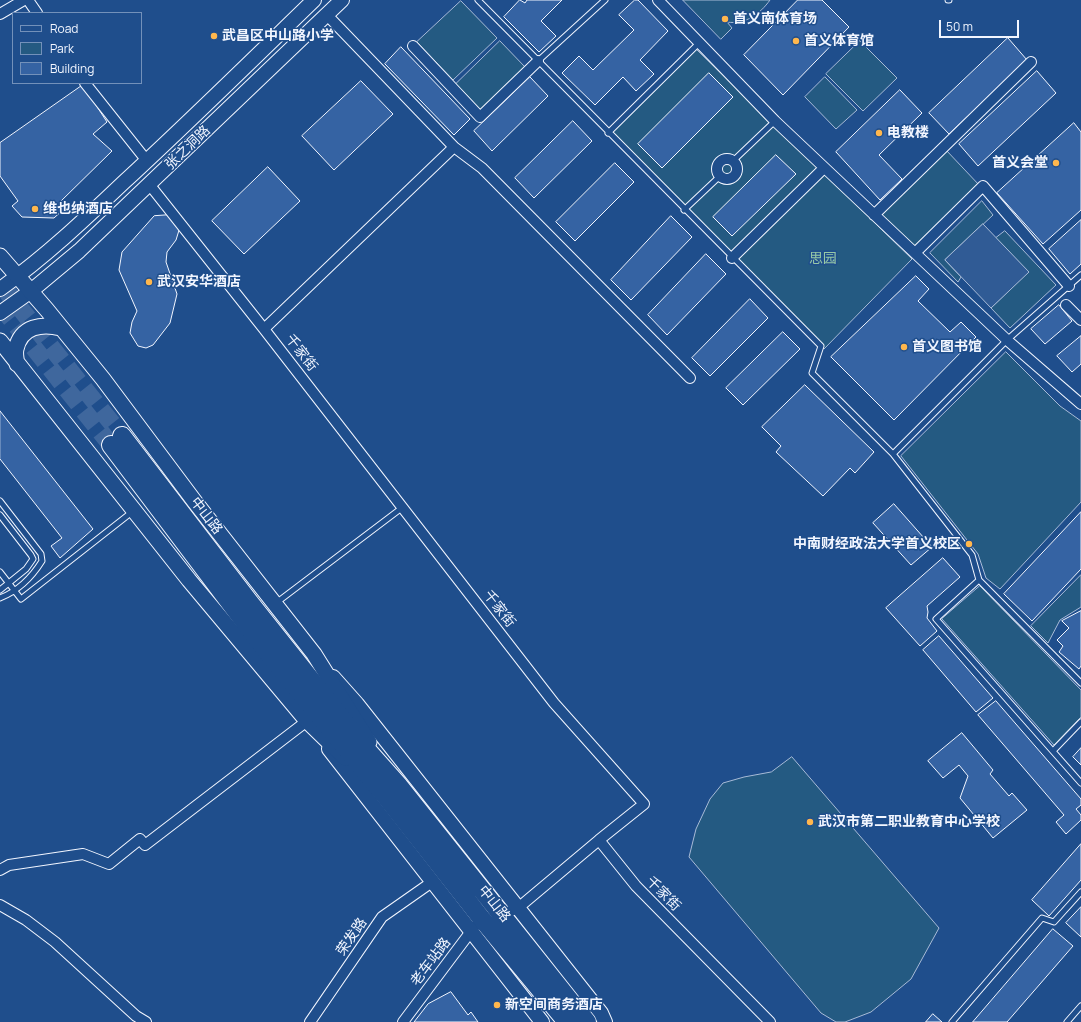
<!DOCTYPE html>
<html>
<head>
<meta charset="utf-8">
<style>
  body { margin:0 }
  #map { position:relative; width:1081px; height:1022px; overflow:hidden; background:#1f4e8c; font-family:Manrope,sans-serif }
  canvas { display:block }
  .legend { position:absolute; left:12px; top:12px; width:130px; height:72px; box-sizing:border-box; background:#1f4e8c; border:1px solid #7391ba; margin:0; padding:5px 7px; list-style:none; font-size:12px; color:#f2f6ff }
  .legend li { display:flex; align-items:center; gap:8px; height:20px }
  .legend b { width:20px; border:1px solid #7391ba }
  .scale { position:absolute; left:939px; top:20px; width:80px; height:18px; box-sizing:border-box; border:2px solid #f2f6ff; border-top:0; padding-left:5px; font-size:12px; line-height:14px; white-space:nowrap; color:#f2f6ff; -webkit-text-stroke:3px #1f4e8c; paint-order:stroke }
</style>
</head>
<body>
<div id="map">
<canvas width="1081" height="1022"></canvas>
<ul class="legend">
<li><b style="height:5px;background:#1f4e8c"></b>Road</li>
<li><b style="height:11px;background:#245a82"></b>Park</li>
<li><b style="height:11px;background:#3563a3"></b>Building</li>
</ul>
<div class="scale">50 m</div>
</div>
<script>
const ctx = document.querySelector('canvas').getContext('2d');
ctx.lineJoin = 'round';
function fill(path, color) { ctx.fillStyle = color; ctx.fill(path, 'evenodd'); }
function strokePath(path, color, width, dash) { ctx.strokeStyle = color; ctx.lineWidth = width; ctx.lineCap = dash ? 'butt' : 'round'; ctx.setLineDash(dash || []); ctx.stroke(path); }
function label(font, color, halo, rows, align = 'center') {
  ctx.font = font + ' Manrope,"Noto Sans SC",sans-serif'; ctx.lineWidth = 3; ctx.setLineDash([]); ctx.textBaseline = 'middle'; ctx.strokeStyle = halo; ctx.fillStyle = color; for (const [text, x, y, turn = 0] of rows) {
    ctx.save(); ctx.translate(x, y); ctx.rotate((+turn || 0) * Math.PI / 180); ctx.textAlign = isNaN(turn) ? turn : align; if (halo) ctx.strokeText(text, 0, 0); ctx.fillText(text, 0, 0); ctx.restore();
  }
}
const green = new Path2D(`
  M683 0H770C760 14 745 25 727 22L732 28 721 39Z
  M461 1 497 38 453 80 417 42Z
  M500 41 525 67 481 110 456 84Z
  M860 41 897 78 863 111 826 74Z
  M696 49 912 259 824 349 608 133Z
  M825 77 857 110 836 129 805 97Z
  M946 150 980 186 916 248 879 213Z
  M982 201 993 215 945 260 961 277 958 282 930 253Z
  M1005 231 1056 285 1010 328 991 308 1028 272 996 238Z
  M1006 352 1060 406 1081 421V502L1000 589 986 578 978 554 901 456Z
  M1081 575V607L1060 620 1048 643 1031 626Z
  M980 586 1081 690V717L1054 745 942 619Z
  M792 757 939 928 911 979 871 1012 845 1022H836L821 1013 689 857 696 829 710 799 723 783 744 777 771 772Z`);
const parking = new Path2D(`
  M983 224 1029 272 991 308 945 260Z`);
const building = new Path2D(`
  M520 0 525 3 527 0H562L541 21 556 36 539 52 504 17Z
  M635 0H638L668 31 640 60 654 74 636 91 623 77 595 105 562 73 579 56 593 70 634 30 619 15Z
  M798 0H822L849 27 783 95 744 55Z
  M1008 38 1027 60 949 134 929 113Z
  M401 47 470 119 454 135 385 64Z
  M1037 71 1056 93 978 166 959 144Z
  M709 73 733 97 662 168 638 144Z
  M530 77 548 96 492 151 474 131Z
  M361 81 393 114 334 170 302 136Z
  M83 85 107 122 93 134 112 151 60 202 65 208 54 218 22 217 12 206 18 201 0 176V143Z
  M900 90 922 113 879 155 902 179 880 200 836 152Z
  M573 121 592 141 534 198 515 178Z
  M1074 123 1081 132V210L1043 244 997 193Z
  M776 155 796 174 732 236 713 217Z
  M615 163 634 182 575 241 556 222Z
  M268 167 300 201 244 254 212 221Z
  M169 215 180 227 176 240 167 252 166 262 177 294 170 323 153 345 146 348 138 346 130 333 132 322 137 311 119 270 122 252 154 216Z
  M671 216 692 237 631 300 611 280Z
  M1081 220V264L1070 274 1049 249Z
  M706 254 726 274 667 335 648 315Z
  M916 276 929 289 918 301 950 332 961 322 976 337 894 420 831 357Z
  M750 299 768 318 710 376 692 358Z
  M1059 305 1072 321 1045 344 1031 329Z
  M783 332 800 349 743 405 726 388Z
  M1081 336V364L1072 372 1057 356Z
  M805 385 874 452 855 473 850 468 823 496 776 452 781 446 762 427Z
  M0 411 93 529 60 558 51 546 62 538 0 459Z
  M894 504 932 547 911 565 873 523Z
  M1081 512V569L1032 621 1004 594Z
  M943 558 960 577 927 606 928 612 927 618 937 631 920 646 886 608Z
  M1081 611V666L1079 669 1059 652 1063 646 1057 640 1069 628 1062 621Z
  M939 636 993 698 976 712 923 650Z
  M996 701 1081 799V805L1076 809 1081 815V820L1066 834 1056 822 1064 815 978 715Z
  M962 733 993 770 990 774 1009 796 1012 793 1027 810 993 838 960 798 968 776 959 765 943 778 928 761Z
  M1081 748V765L1073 757Z
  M1081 844V880L1049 916 1032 900Z
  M1081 907V937L1066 923Z
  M1053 929 1073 946 1007 1022H973Z
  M451 992 468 1015 471 1012 478 1022H414L428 1004Z
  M933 1014 942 1022H926Z`);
const highwayTunnel = new Path2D(`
  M0 283 122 436
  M0 305 111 445`);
const lane = new Path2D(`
  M478 0 821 346 812 373 893 454 972 555 979 580 1081 683
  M948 0H949
  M538 61 605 0
  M608 133 699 43
  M733 161 775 121
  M684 210 720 176
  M893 454 1007 340 1081 275
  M0 501 41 554 42 561C32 577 18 591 0 598
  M0 515 31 555 33 559 26 569 0 590
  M0 572 21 599 132 512
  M979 580 936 619 1081 783
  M276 603 403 507
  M1053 751 1081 722
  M952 1022 1042 918 1054 922 1081 892
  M1067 1022 1081 1006`);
const street = new Path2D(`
  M28 0 37 13
  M658 0 775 121 1007 340 1081 404
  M0 14 24 0
  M327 15 454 147 482 168 690 378
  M413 46 480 117 538 61
  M85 83 147 161
  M717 169a10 10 0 1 1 20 0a10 10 0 1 1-20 0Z
  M149 184 264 329 554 703 644 804 599 840 636 886 770 1022
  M874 215 1031 62
  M915 253 983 186 1069 286
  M732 258 824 168
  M1066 305 1081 320
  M264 329 454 147
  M0 870 9 865 83 854 109 864 140 839 145 845 307 721
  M0 905 26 920 55 942 136 1016 146 1022
  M503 914 518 908 599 840
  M310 1022 382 917 432 882
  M403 1022 475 926`);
const secondary = new Path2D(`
  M0 289C45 257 84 220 124 182 188 123 251 61 314 0
  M0 313 31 291 79 251 342 0
  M333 677 357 704 601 1013 605 1022
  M329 749 542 1022`);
const primary = new Path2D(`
  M0 256 47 310 103 379 195 502 314 654 369 742
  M0 341 189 580 307 721 345 758
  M17 364C16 359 15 353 16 349 21 326 42 323 61 328`);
const highway = new Path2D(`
  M122 436 250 603 367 750 399 786 587 1022
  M111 445 268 653 386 797 481 918 567 1022`);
const markers = [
  [725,19,4,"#ffb74d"],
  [214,36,4,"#ffb74d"],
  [796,41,4,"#ffb74d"],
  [879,133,4,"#ffb74d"],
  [1056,163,4,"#ffb74d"],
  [35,209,4,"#ffb74d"],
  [149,282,4,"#ffb74d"],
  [904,347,4,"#ffb74d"],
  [969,544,4,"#ffb74d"],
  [810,822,4,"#ffb74d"],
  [497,1005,4,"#ffb74d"]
];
const poiNames = [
  ["首义南体育场",733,19],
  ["武昌区中山路小学",222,36],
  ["首义体育馆",804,41],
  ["电教楼",887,133],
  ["首义会堂",1048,163,"right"],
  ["维也纳酒店",43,209],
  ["武汉安华酒店",157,282],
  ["首义图书馆",912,347],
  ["中南财经政法大学首义校区",961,544,"right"],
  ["武汉市第二职业教育中心学校",818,822],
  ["新空间商务酒店",505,1005]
];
const streetNames = [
  ["张之洞路",188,148,-44],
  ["千家街",301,353,52],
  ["中山路",206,516,52],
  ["千家街",499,609,52],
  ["千家街",663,894,45],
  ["中山路",494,904,51],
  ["荣发路",352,937,-56],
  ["老车站路",431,962,-53]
];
const parkNames = [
  ["思园",823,259]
];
fill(green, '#245a82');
strokePath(green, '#a8bbd7', 1);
fill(parking, '#305b95');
strokePath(parking, '#a8bbd7', 1);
fill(building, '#3563a3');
strokePath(building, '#f2f6ff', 1);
strokePath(highwayTunnel, '#3f679d', 18, [18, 9]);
strokePath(lane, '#f2f6ff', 7);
strokePath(street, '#f2f6ff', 12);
strokePath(secondary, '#f2f6ff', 16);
strokePath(primary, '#f2f6ff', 17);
strokePath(highway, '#f2f6ff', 20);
strokePath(lane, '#1f4e8c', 5);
strokePath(street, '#1f4e8c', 10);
strokePath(secondary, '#1f4e8c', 14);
strokePath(primary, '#1f4e8c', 15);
strokePath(highway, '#1f4e8c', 18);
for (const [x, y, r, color] of markers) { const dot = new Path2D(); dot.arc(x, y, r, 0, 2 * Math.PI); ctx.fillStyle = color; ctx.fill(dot); strokePath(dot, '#1f4e8c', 1.5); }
label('bold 14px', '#f2f6ff', '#1f4e8c', poiNames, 'left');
label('14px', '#f2f6ff', '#1f4e8c', streetNames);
label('14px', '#97c8a6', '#1f4e8c', parkNames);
</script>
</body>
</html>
